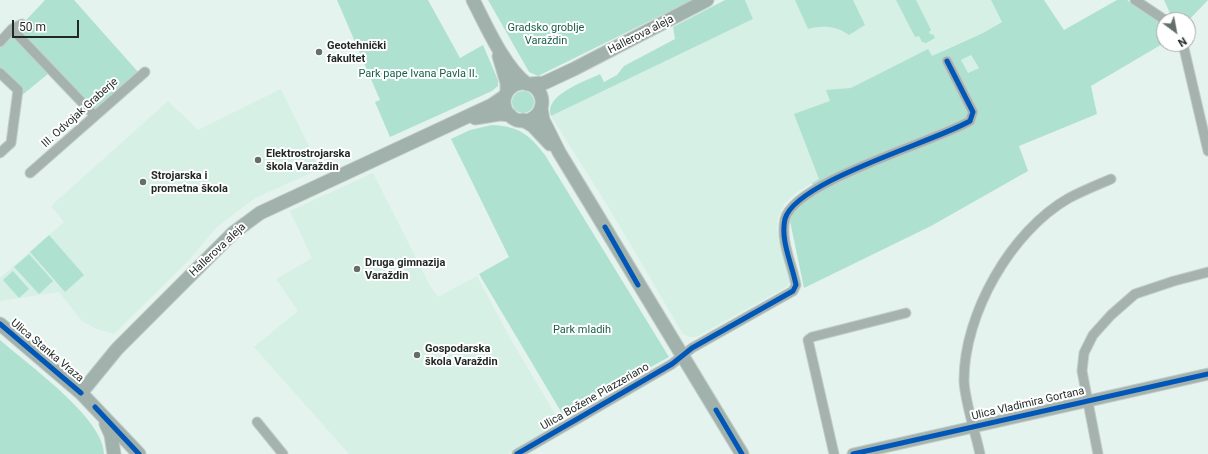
<!DOCTYPE html>
<html>
<head>
<meta charset="utf-8">
<style>
  body { margin:0 }
  #map { position:relative; width:1208px; height:454px; overflow:hidden; background:#e5f3ee; font-family:Roboto,sans-serif }
  canvas { display:block }
  .north { position:absolute; left:1156px; top:12px; width:40px; height:40px; box-sizing:border-box; background:#fff; border:1px solid #a5a9a7; border-radius:50%; rotate:148deg; font-size:11px; font-weight:700; line-height:16px; text-align:center; color:#1f2824 }
  .north::after { content:''; display:block; margin:auto; width:14px; height:18px; background:#646f6b; clip-path:polygon(50% 0,100% 100%,50% 72%,0 100%) }
  .scale { position:absolute; left:12px; top:20px; width:67px; height:18px; box-sizing:border-box; border:2px solid #1f2824; border-top:0; padding-left:5px; font-size:12px; line-height:14px; white-space:nowrap; color:#1f2824; -webkit-text-stroke:3px #fff; paint-order:stroke }
</style>
</head>
<body>
<div id="map">
<canvas width="1208" height="454"></canvas>
<div class="north">N</div>
<div class="scale">50 m</div>
</div>
<script>
const ctx = document.querySelector('canvas').getContext('2d');
ctx.lineJoin = 'round';
function fill(path, color) { ctx.fillStyle = color; ctx.fill(path, 'evenodd'); }
function strokePath(path, color, width, dash) { ctx.strokeStyle = color; ctx.lineWidth = width; ctx.lineCap = dash ? 'butt' : 'round'; ctx.setLineDash(dash || []); ctx.stroke(path); }
function label(font, color, halo, rows, align = 'center') {
  ctx.font = font + ' Roboto,sans-serif'; ctx.lineWidth = 4; ctx.setLineDash([]); ctx.textBaseline = 'middle'; ctx.strokeStyle = halo; ctx.fillStyle = color; for (const [text, x, y, turn = 0] of rows) {
    ctx.save(); ctx.translate(x, y); ctx.rotate((+turn || 0) * Math.PI / 180); ctx.textAlign = isNaN(turn) ? turn : align; if (halo) ctx.strokeText(text, 0, 0); ctx.fillText(text, 0, 0); ctx.restore();
  }
}
const built = new Path2D(`
  M745 0H1039L983 33 946 49 819 179 797 192 784 204 778 217 777 229 790 281 788 286 696 337H689L683 334 609 208 551 116 753 19Z
  M971 55 979 68 967 73 961 60Z
  M281 89 320 169 255 198 217 227 189 260 114 334 97 329 82 321 59 292 0 301V278L64 222 51 206 168 101 198 130Z
  M373 173 429 284 438 297 477 276 510 338 561 424 508 454H349L254 347 298 311 276 279 312 258 290 211Z`);
const green = new Path2D(`
  M45 0H74L139 73 91 117 49 73 20 97 0 79V48Z
  M337 0H428L460 58 483 45 498 80V86L492 91 390 137 375 102 380 100Z
  M488 0H692L538 76 529 72Z
  M725 0H745L753 19 551 116C543 95 586 81 600 74L604 82 617 75 624 66 675 39 673 27Z
  M795 0H853L865 25 849 35C837 26 822 25 808 29Z
  M896 0H916L931 30 929 32 931 35 933 34 935 38 926 43 922 42 919 36 915 37Z
  M991 0H1044L1064 30 1117 0H1127L1164 24V43L1091 86 1097 114 1019 146 1028 171 931 226 804 288 790 221C794 207 803 202 816 195L812 183 819 179 794 114 830 101 826 90 851 88 928 49 932 56 983 33 1002 22ZM971 55 979 68 968 73 961 60Z
  M1164 0H1208L1188 21V20H1173Z
  M512 102a11 11 0 1 1 22 0a11 11 0 1 1-22 0Z
  M492 125C518 126 529 134 545 155L669 357 563 415 479 274 509 257 451 139 470 130Z
  M49 235 84 275 65 292 30 252Z
  M29 254 53 281 39 294 14 267Z
  M13 271 29 289 19 298 3 280Z
  M0 340C27 364 104 418 104 454H0Z`);
const minor = new Path2D(`
  M1135 0 1165 20
  M12 29 95 116
  M0 42 12 29 22 24
  M1183 44 1208 151
  M0 73 18 90 11 143 0 153
  M30 173 145 72
  M257 422 283 454
  M517 454 672 364 692 348 793 291 796 285C792 264 780 240 785 219 795 181 934 142 970 121L973 112 947 61
  M834 454 808 340 812 337 906 313
  M980 454C976 434 964 399 964 380 964 314 1011 231 1069 198 1082 191 1097 185 1111 179
  M1098 454 1082 371 1084 353 1093 335 1111 315 1135 294 1174 281 1208 272`);
const tertiary = new Path2D(`
  M853 454 1208 374`);
const secondary = new Path2D(`
  M473 0C486 25 504 67 527 84
  M499 56 507 83V91
  M504 102a19 19 0 1 1 38 0a19 19 0 1 1-38 0Z
  M530 84 544 83 574 69 707 0
  M541 108 543 120 559 152 742 454
  M475 118 500 114 510 115
  M523 120 533 126 550 144
  M0 324 81 393 139 454
  M81 393 117 349 233 233 260 213 492 105 505 96
  M106 424 111 435 114 454`);
const cycleway = new Path2D(`
  M605 227 638 285
  M0 324 81 393
  M95 407 139 454
  M716 410 742 454
  M517 454 672 364 692 348 793 291 796 285C792 264 780 240 785 219 795 181 934 142 970 121L973 112 947 61
  M853 454 1208 374`);
const markers = [
  [319,52,4,"#646f6b"],
  [258,160,4,"#646f6b"],
  [143,182,4,"#646f6b"],
  [357,269,4,"#646f6b"],
  [417,355,4,"#646f6b"]
];
const parkNames = [
  ["Gradsko groblje",546,28],
  ["Varaždin",546,41],
  ["Park pape Ivana Pavla II.",418,74],
  ["Park mladih",582,330]
];
const streetNames = [
  ["Hallerova aleja",641,35,-27],
  ["III. Odvojak Graberje",80,113,-42],
  ["Hallerova aleja",218,250,-43],
  ["Ulica Stanka Vraza",47,351,40],
  ["Ulica Božene Plazzeriano",595,397,-30],
  ["Ulica Vladimira Gortana",1028,404,-13]
];
const poiNames = [
  ["Geotehnički",327,46],
  ["fakultet",327,59],
  ["Elektrostrojarska",266,154],
  ["škola Varaždin",266,167],
  ["Strojarska i",151,176],
  ["prometna škola",151,189],
  ["Druga gimnazija",365,263],
  ["Varaždin",365,276],
  ["Gospodarska",425,349],
  ["škola Varaždin",425,362]
];
fill(built, '#d6f0e6');
fill(green, '#afe1d0');
strokePath(minor, '#c2cec9', 11);
strokePath(tertiary, '#c2cec9', 13);
strokePath(secondary, '#c2cec9', 15);
strokePath(minor, '#a5b2ad', 9);
strokePath(tertiary, '#a5b2ad', 11);
strokePath(secondary, '#a1b1ab', 13);
strokePath(cycleway, '#0057b8', 5);
for (const [x, y, r, color] of markers) { const dot = new Path2D(); dot.arc(x, y, r, 0, 2 * Math.PI); ctx.fillStyle = color; ctx.fill(dot); strokePath(dot, '#fff', 1.5); }
label('11px', '#185f4b', '#fff', parkNames);
label('11px', '#1f2824', '#fff', streetNames);
label('bold 11px', '#1f2824', '#fff', poiNames, 'left');
</script>
</body>
</html>
